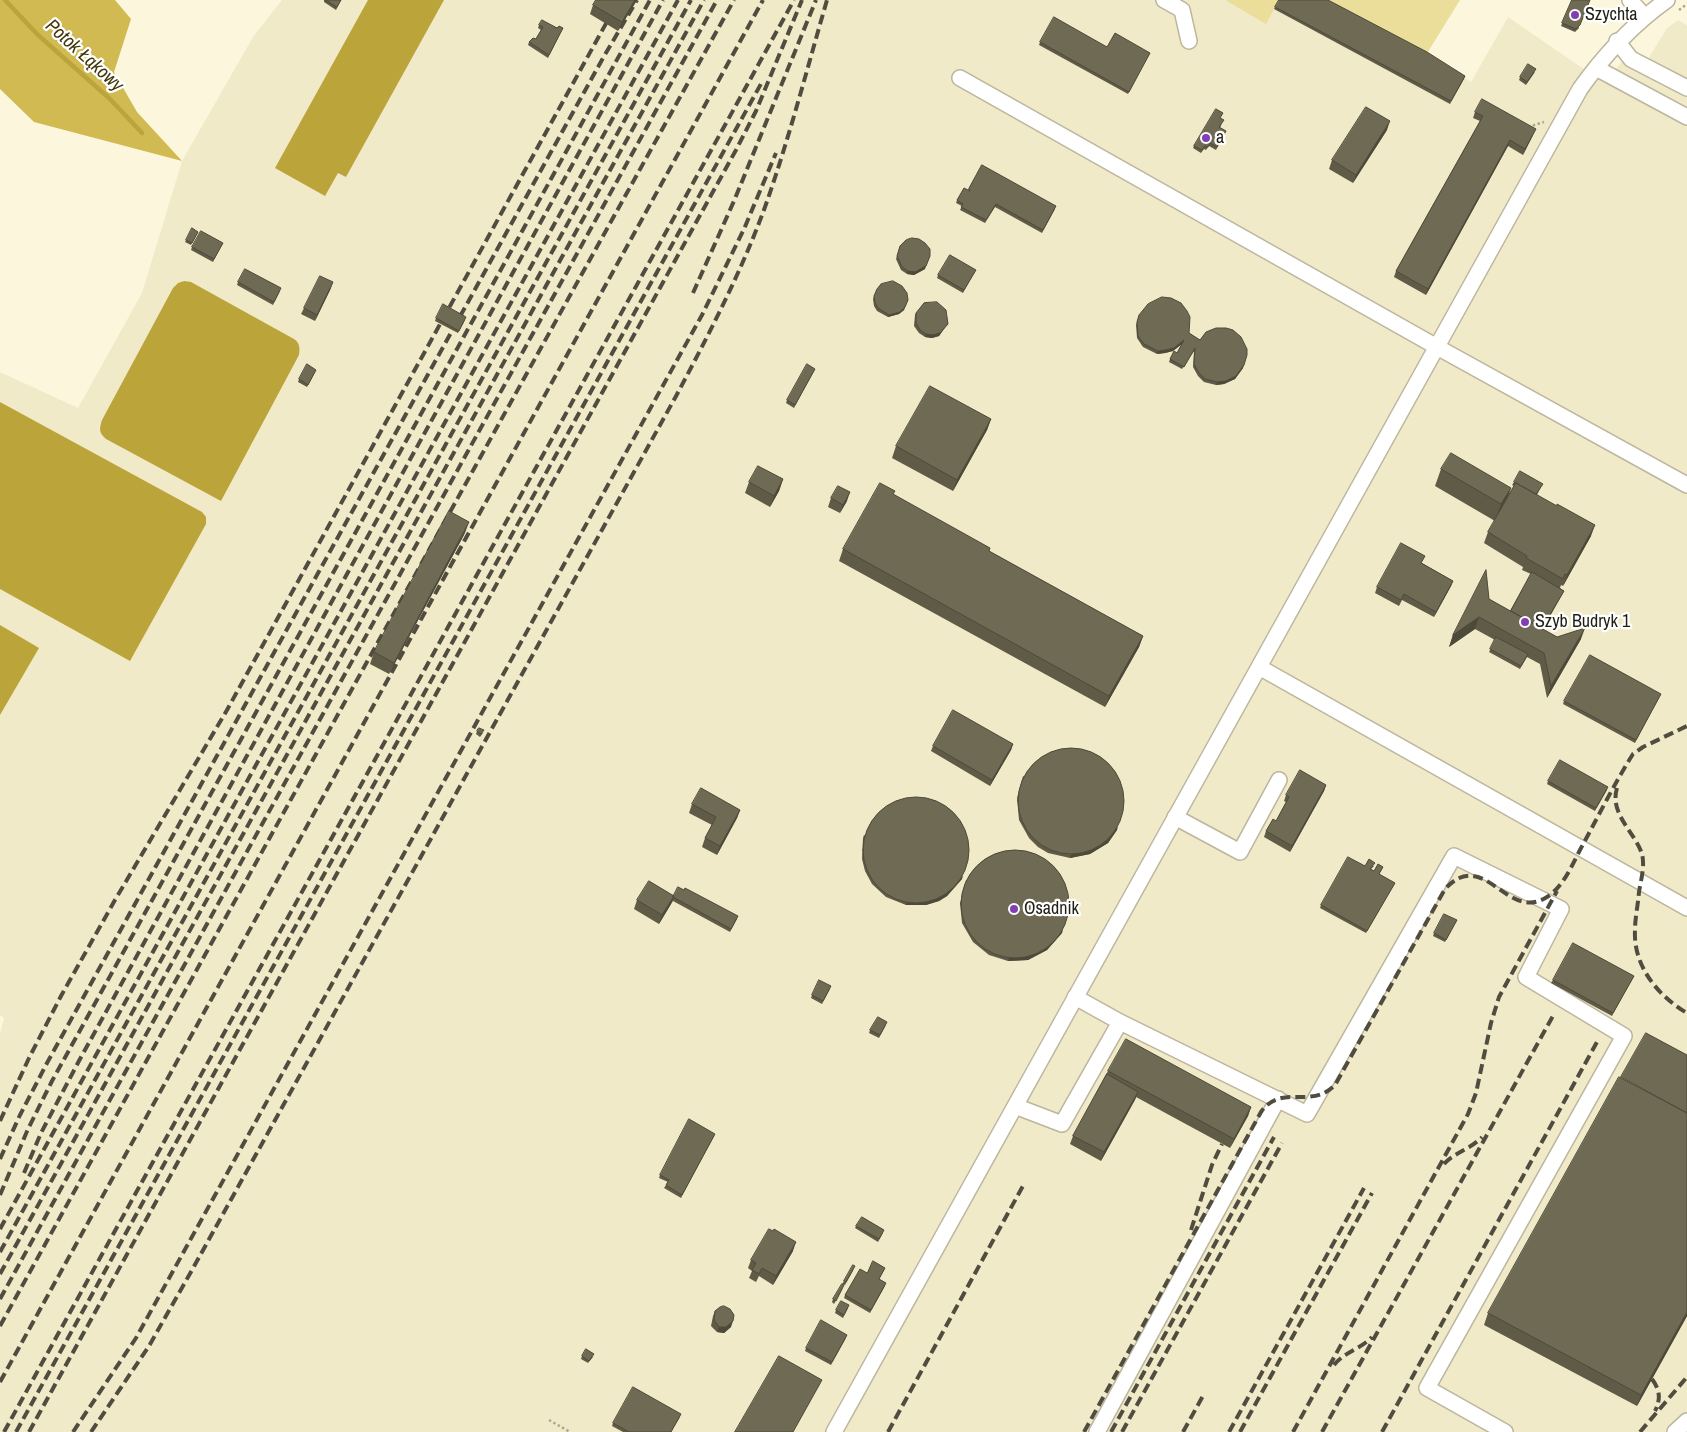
<!DOCTYPE html>
<html>
<head>
<meta charset="utf-8">
<style>
  body { margin:0 }
  canvas { display:block; background:#fcf7dc }
</style>
</head>
<body>
<canvas width="1687" height="1432"></canvas>
<script>
const ctx = document.querySelector('canvas').getContext('2d');
ctx.lineJoin = 'round';
function fill(path, color) { ctx.fillStyle = color; ctx.fill(path, 'evenodd'); }
function strokePath(path, color, width, dash) { ctx.strokeStyle = color; ctx.lineWidth = width; ctx.lineCap = dash ? 'butt' : 'round'; ctx.setLineDash(dash || []); ctx.stroke(path); }
function label(font, color, halo, rows, align = 'center') {
  ctx.font = font + ' "Archivo Narrow",sans-serif'; ctx.lineWidth = 4.5; ctx.setLineDash([]); ctx.textBaseline = 'middle'; ctx.strokeStyle = halo; ctx.fillStyle = color; for (const [text, x, y, turn = 0] of rows) {
    ctx.save(); ctx.translate(x, y); ctx.rotate((+turn || 0) * Math.PI / 180); ctx.textAlign = isNaN(turn) ? turn : align; if (halo) ctx.strokeText(text, 0, 0); ctx.fillText(text, 0, 0); ctx.restore();
  }
}
const built = new Path2D(`
  M282 0H1225L1266 23 1279 0 1426 55 1471 82 1508 17 1604 83 1630 52 1648 59 1667 28 1678 20 1687 25V1432H0V1034L4 1018 0 1015V372L78 408 142 293 182 161 253 37Z`);
const green = new Path2D(`
  M1225 0H1279L1266 24Z
  M1322 0H1460L1426 55Z`);
const forest = new Path2D(`
  M0 0H115L131 19 114 72 137 112 182 161 34 122 0 89Z`);
const water = new Path2D(`
  M368 0H444L346 177 338 173 325 196 275 168Z
  M184 281 191 282 294 339C300 343 300 348 299 355L221 501 106 439C99 433 99 429 102 420L173 288 178 283Z
  M0 402 202 512 206 517V524L130 661 0 589Z
  M0 625 39 648 0 715Z`);
const stream = new Path2D(`
  M5 0 38 35 110 99 142 133`);
const path = new Path2D(`
  M1679 10 1687 4
  M1528 127 1544 122
  M549 1420 570 1432`);
const minor = new Path2D(`
  M1164 0 1182 10 1189 41
  M1630 0 1644 16
  M1617 41 1631 59 1687 88
  M1596 68 1687 117
  M960 78 1437 347 1687 485
  M1259 667 1687 908
  M1175 817 1240 852 1279 780
  M1075 997 1120 1022 1307 1114 1454 856 1561 909 1526 977 1624 1036 1427 1388 1505 1432
  M1015 1106 1062 1124 1120 1022
  M834 1432 1580 89C1605 54 1632 25 1667 0
  M1097 1432 1278 1099
  M1675 1432 1687 1421`);
const rail = new Path2D(`
  M693 293 734 201 816 0
  M1617 788C1609 814 1635 832 1642 854 1645 866 1641 880 1639 892 1638 905 1635 918 1635 930 1633 966 1658 996 1687 1013
  M0 1121 29 1058 61 996 115 900 227 710 619 0
  M0 1159 20 1115 47 1063 603 58 637 0
  M1444 1164C1455 1152 1471 1149 1482 1137
  M24 1173 41 1133 80 1059 663 0
  M0 1195 28 1129 52 1081 650 0
  M0 1229 678 0
  M1191 1230 1212 1165 1222 1144
  M0 1252 691 0
  M0 1274 704 0
  M0 1299 717 0
  M0 1326C244 884 489 441 734 0
  M1334 1365C1344 1352 1361 1349 1372 1337
  M1652 1379C1660 1390 1661 1399 1655 1411
  M0 1382 763 0
  M4 1432 794 0
  M16 1432 762 82
  M29 1432 736 150 756 111 802 0
  M73 1432 136 1338 702 315 744 229 776 153
  M91 1432 149 1346 192 1270 675 398C708 336 741 273 765 207 789 139 807 69 827 0
  M888 1432 1024 1184
  M1084 1432 1261 1112C1281 1083 1311 1110 1335 1085L1445 889C1485 846 1506 923 1547 897 1564 886 1572 865 1581 848 1598 817 1614 784 1633 754L1643 747 1687 726
  M1111 1432 1274 1137
  M1122 1432 1282 1143
  M1183 1432 1204 1394
  M1229 1432 1364 1188
  M1240 1432 1372 1193
  M1293 1432 1468 1114 1476 1093 1491 1023 1499 997 1557 891
  M1322 1432 1554 1014
  M1382 1432 1597 1042
  M1640 1432 1687 1377`);
const wall = new Path2D(`
  M324 0H341L336 10 324 2Z
  M596 0H637L618 31 590 14 593 5Z
  M1572 0 1579 28 1575 32 1561 26Z
  M1275 7 1465 76 1464 79 1450 104 1274 9Z
  M539 25 563 28 548 58 528 45 529 42 536 39 541 30 538 28Z
  M1040 42 1107 47 1150 53 1128 94 1039 45Z
  M1535 72 1526 85 1519 80 1520 77Z
  M1475 112 1533 135 1523 155 1508 146 1426 295 1394 277 1396 271 1480 121 1473 118Z
  M1221 118 1222 123 1220 128 1226 131 1216 150 1209 146 1206 150 1204 149 1201 153 1193 148 1194 146Z
  M1387 130 1353 183 1329 169 1332 160Z
  M982 165 1055 209 1042 233 995 207 985 223 960 210 962 206 956 203 957 200 968 190Z
  M198 232 191 245 185 242 186 240Z
  M223 243 213 262 191 250 192 247Z
  M900 246 925 269 914 275 907 274 901 270 896 259Z
  M974 273 963 293 937 278 938 275Z
  M238 282 280 291 273 305 237 285Z
  M331 288 315 321 301 314 304 308Z
  M877 289 908 300 904 310 899 314 888 317 877 311 874 306 873 299Z
  M916 313 946 326 939 336 932 338 925 337 919 333 914 326 915 315Z
  M1139 315 1189 333 1243 368 1235 379 1224 384 1216 385 1204 382 1198 376 1193 367 1194 351 1182 369 1169 362 1170 359 1177 353 1182 344 1173 351 1165 353 1157 354 1143 347 1137 338 1136 325Z
  M436 318 465 320 458 333 435 321Z
  M815 369 794 408 786 403 787 400Z
  M316 370 307 387 298 382 299 379Z
  M991 419 987 430 953 491 892 458 896 446Z
  M1441 469 1511 488 1508 496 1514 486 1512 485 1514 482 1541 487 1537 495 1591 536 1563 586 1561 585 1560 588 1564 591 1563 593 1543 629 1557 637 1581 639 1547 698 1540 664 1527 657 1520 669 1489 652 1495 640 1475 629 1449 647 1453 635 1489 599 1510 611 1531 574 1522 570 1523 567 1484 543 1488 532 1495 521 1435 486Z
  M783 479 779 491 770 507 745 493 749 482Z
  M894 495 989 551 1143 636 1139 647 1105 707 839 561 843 549Z
  M831 498 847 501 840 513 828 507Z
  M465 533 389 674 370 664 374 652Z
  M1422 563 1453 581 1451 586 1434 617 1402 600 1399 606 1375 593 1377 587Z
  M1661 694 1635 743 1563 704 1564 701Z
  M477 731 483 733 480 737 476 734Z
  M1013 744 1011 750 990 786 931 751 933 746Z
  M1023 776 1117 830 1108 843 1090 854 1070 858 1048 853 1038 847 1029 838 1019 820 1017 798Z
  M1548 781 1607 790 1595 811 1547 784Z
  M1326 785 1324 791 1290 852 1264 837 1266 831 1276 821 1286 802 1284 801 1286 795Z
  M692 804 740 810 737 818 717 855 702 847 705 838 712 825 689 813Z
  M864 835 962 879 947 896 939 901 926 905H906L886 897 872 884 865 871 862 859 863 838Z
  M1365 866H1374L1371 869 1374 871 1383 867 1379 874 1395 883 1366 933 1320 908 1321 905Z
  M966 880 1062 933 1047 950 1028 960 1008 961 989 955 973 942 962 923 960 903Z
  M674 895 737 919 730 932 673 901 671 904 659 924 634 909 637 900Z
  M1457 920 1445 942 1433 936 1434 933Z
  M1634 976 1612 1016 1551 983 1553 980Z
  M830 989 822 1004 811 998 812 995Z
  M886 1025 879 1038 869 1033 870 1030Z
  M1108 1071 1251 1107 1248 1116 1230 1148 1136 1097 1101 1161 1070 1144 1073 1136Z
  M714 1136 681 1198 664 1188 668 1182 659 1178 660 1175Z
  M856 1226 883 1233 878 1242 855 1228Z
  M793 1251 773 1285 759 1276 756 1282 749 1278 752 1271 748 1268 751 1260Z
  M885 1268 879 1279 885 1286 870 1313 844 1298 845 1295 867 1273Z
  M854 1269 845 1285 842 1284 844 1281Z
  M843 1288 834 1304 832 1302 833 1299Z
  M848 1308 843 1318 835 1313 836 1310Z
  M715 1311 731 1327 724 1333 717 1332 711 1326 713 1316Z
  M1488 1313 1687 1316 1637 1406 1484 1325Z
  M846 1338 831 1365 805 1351 806 1348Z
  M582 1356 593 1357 588 1363 581 1359Z
  M680 1417 671 1432H623L612 1426 613 1423Z`);
const shadedWall = new Path2D(`
  M635 0H637L618 31 622 22Z
  M1390 121 1387 130 1353 183 1356 175Z
  M1536 129 1523 155 1525 149Z
  M1510 140 1508 146 1426 295 1428 289Z
  M930 256 925 269 914 275 907 274 908 271Z
  M333 282 331 288 315 321 317 315Z
  M905 307 904 310 899 314 888 317 889 315Z
  M948 324 946 326 939 336 932 338 925 337 926 334Z
  M1184 340 1183 343 1173 351 1165 353 1157 354 1158 351Z
  M1244 365 1243 368 1235 379 1224 384 1216 385 1217 382Z
  M991 419 987 430 953 491 957 480Z
  M783 479 779 491 770 507 774 496Z
  M1511 488 1505 504 1495 521 1501 504Z
  M850 492 847 501 840 513 843 505Z
  M469 522 465 533 389 674 394 663Z
  M1595 525 1591 536 1563 586 1567 575Z
  M1453 581 1451 586 1434 617 1436 612Z
  M1479 617 1475 629 1449 647 1453 635Z
  M1585 628 1581 639 1547 698 1551 686Z
  M1143 636 1139 647 1105 707 1109 696Z
  M1013 744 1011 750 990 786 992 780Z
  M1326 785 1324 791 1290 852 1292 846Z
  M740 810 737 818 717 855 720 846Z
  M1118 827 1117 830 1108 843 1090 854 1070 858 1071 855Z
  M963 876 962 879 947 896 939 901 926 905H906L907 902Z
  M674 896 671 904 659 924 662 915Z
  M1063 930 1062 933 1047 950 1028 960 1008 961 1009 958Z
  M1138 1092 1135 1100 1101 1161 1104 1152Z
  M1251 1107 1248 1116 1230 1148 1234 1139Z
  M796 1242 793 1251 773 1285 776 1276Z
  M1687 1312V1316L1637 1406 1641 1395Z
  M733 1321 731 1327 724 1333 717 1332 719 1327Z`);
const building = new Path2D(`
  M326 0H341L337 7Z
  M596 0H635L622 22 593 5Z
  M1279 0H1328L1427 52 1465 76 1451 101 1275 7Z
  M1572 0H1590L1580 25 1576 29 1562 23Z
  M1054 17 1107 47 1115 33 1150 53 1129 92 1040 42Z
  M542 20 557 28 559 26 563 28 549 55 529 42 533 38 536 39 537 37 543 27 539 25Z
  M1528 64 1536 69 1527 82 1520 77Z
  M1482 99 1536 129 1525 149 1510 140 1428 289 1396 271 1483 116 1475 112Z
  M1366 107 1390 121 1356 175 1332 160Z
  M1216 109 1223 113 1220 118 1224 120 1219 127 1226 131 1217 147 1210 143 1208 147 1205 146 1202 150 1194 146Z
  M982 165 1056 206 1043 230 996 204 986 220 961 207 963 204 957 200 964 188 970 191V190L969 189Z
  M192 228 198 232 192 243 186 240Z
  M201 231 223 243 214 259 192 247Z
  M912 238 919 239 925 243 930 249V256L926 266 915 272 908 271 902 267 897 256 900 246 906 240Z
  M950 255 976 270 964 290 938 275Z
  M245 269 281 288 274 302 238 282Z
  M320 276 333 282 317 315 304 308Z
  M893 281 902 286 907 293 908 300 905 307 900 312 889 315 878 308 875 303 874 296 877 289 881 284Z
  M1162 297 1171 298 1181 303 1187 311 1190 317 1189 333 1200 340 1206 332 1216 328H1226L1233 330 1241 337 1247 349V355L1244 365 1236 376 1226 381 1217 382 1205 379 1199 373 1194 364 1195 348 1184 367 1170 359 1174 351 1177 353 1184 340 1174 348 1166 350 1158 351 1144 344 1138 336 1137 322 1139 315 1148 304Z
  M937 302 946 310 948 324 940 333 933 335 926 334 920 330 916 323V313L924 303Z
  M443 304 466 317 459 331 436 318Z
  M307 364 316 370 308 385 299 379Z
  M807 364 815 369 795 405 787 400Z
  M930 386 991 419 957 480 896 446Z
  M1451 453 1511 488 1501 504 1441 469Z
  M758 466 783 479 774 496 749 482Z
  M1520 471 1543 484 1536 494 1514 482Z
  M880 483 895 491 893 494 990 548 989 551 1143 636 1109 696 843 549Z
  M1516 483 1557 506V504L1595 525 1567 575 1565 574 1563 579 1526 558 1527 556 1488 532Z
  M838 486 850 492 843 505 831 498Z
  M449 511 469 522 394 663 374 652Z
  M1401 543 1425 556 1421 563 1453 581 1436 612 1404 594 1401 600 1377 587Z
  M1486 570 1489 599 1557 637 1585 628 1551 686 1544 653 1479 617 1453 635Z
  M1532 572 1564 591 1542 628 1511 611Z
  M1496 637 1528 654 1521 666 1490 649Z
  M1590 655 1661 694 1636 740 1564 701Z
  M953 710 1013 744 992 780 933 746Z
  M479 728 484 730 481 734 477 731Z
  M1018 801a53 53 0 1 1 106 0a53 53 0 1 1-106 0Z
  M1560 760 1608 787 1596 808 1548 781Z
  M1300 770 1326 785 1292 846 1266 831 1273 819 1276 821 1289 797 1286 795Z
  M701 788 740 810 720 846 705 838 716 817 692 804Z
  M863 850a53 53 0 1 1 106 0a53 53 0 1 1-106 0Z
  M961 904a54 54 0 1 1 108 0a54 54 0 1 1-108 0Z
  M1348 857 1365 866 1369 859 1375 863 1370 869 1374 871 1378 864 1383 867 1379 874 1395 883 1367 931 1321 905Z
  M649 881 674 896 662 915 637 900Z
  M678 887 684 890 685 888 738 916 731 929 673 897Z
  M1444 914 1457 920 1446 940 1434 933Z
  M1573 943 1634 976 1613 1013 1553 980Z
  M819 980 831 986 823 1001 812 995Z
  M878 1017 887 1022 880 1035 870 1030Z
  M1646 1033 1687 1055V1113L1621 1077Z
  M1126 1039 1251 1107 1234 1139 1108 1071Z
  M1107 1074 1138 1092 1104 1152 1073 1136Z
  M1619 1077 1687 1113V1312L1641 1395 1488 1313Z
  M689 1119 715 1134 682 1195 666 1185 669 1180 660 1175Z
  M862 1217 884 1230 879 1239 856 1226Z
  M769 1229 773 1231 774 1229 796 1242 776 1276 762 1268 759 1274 752 1270 756 1263 751 1260Z
  M873 1261 885 1268 879 1279 886 1283 871 1310 845 1295 860 1269 867 1273Z
  M853 1265 855 1266 846 1282 844 1281Z
  M842 1284 844 1285 836 1301 833 1299Z
  M841 1301 849 1305 844 1315 836 1310Z
  M724 1306 730 1309 734 1315 733 1321 726 1327H719L714 1320 715 1311 720 1307Z
  M821 1320 847 1335 832 1362 806 1348Z
  M586 1349 594 1354 589 1361 582 1356Z
  M779 1356 822 1380 793 1432H735Z
  M633 1387 681 1414 671 1432H629L613 1423Z`);
const markers = [
  [1575,15,5,"#823fb3"],
  [1206,138,5,"#823fb3"],
  [1525,622,5,"#823fb3"],
  [1014,909,5,"#823fb3"]
];
const poiNames = [
  ["Szychta",1585,15],
  ["a",1216,138],
  ["Szyb Budryk 1",1535,622],
  ["Osadnik",1024,909]
];
const waterNames = [
  ["Potok Łąkowy",84,56,42]
];
fill(built, '#f1eac8');
fill(green, '#ebdd9a');
fill(forest, '#d0ba51');
fill(water, '#bba53a');
strokePath(stream, '#bba53a', 4.5);
strokePath(minor, '#bbb69d', 18);
strokePath(path, '#aca893', 2.5, [2.5, 2.5]);
strokePath(minor, '#fff', 15);
strokePath(rail, '#504d40', 4, [10, 5]);
fill(wall, '#5f5b47');
fill(shadedWall, '#4e4a3a');
fill(building, '#6f6a53');
strokePath(building, '#4e4a3a', 1);
for (const [x, y, r, color] of markers) { const dot = new Path2D(); dot.arc(x, y, r, 0, 2 * Math.PI); ctx.fillStyle = color; ctx.fill(dot); strokePath(dot, '#fff', 2); }
label('18px', '#211f15', '#fff', poiNames, 'left');
label('italic 19px', '#403709', '#fff', waterNames);
</script>
</body>
</html>
